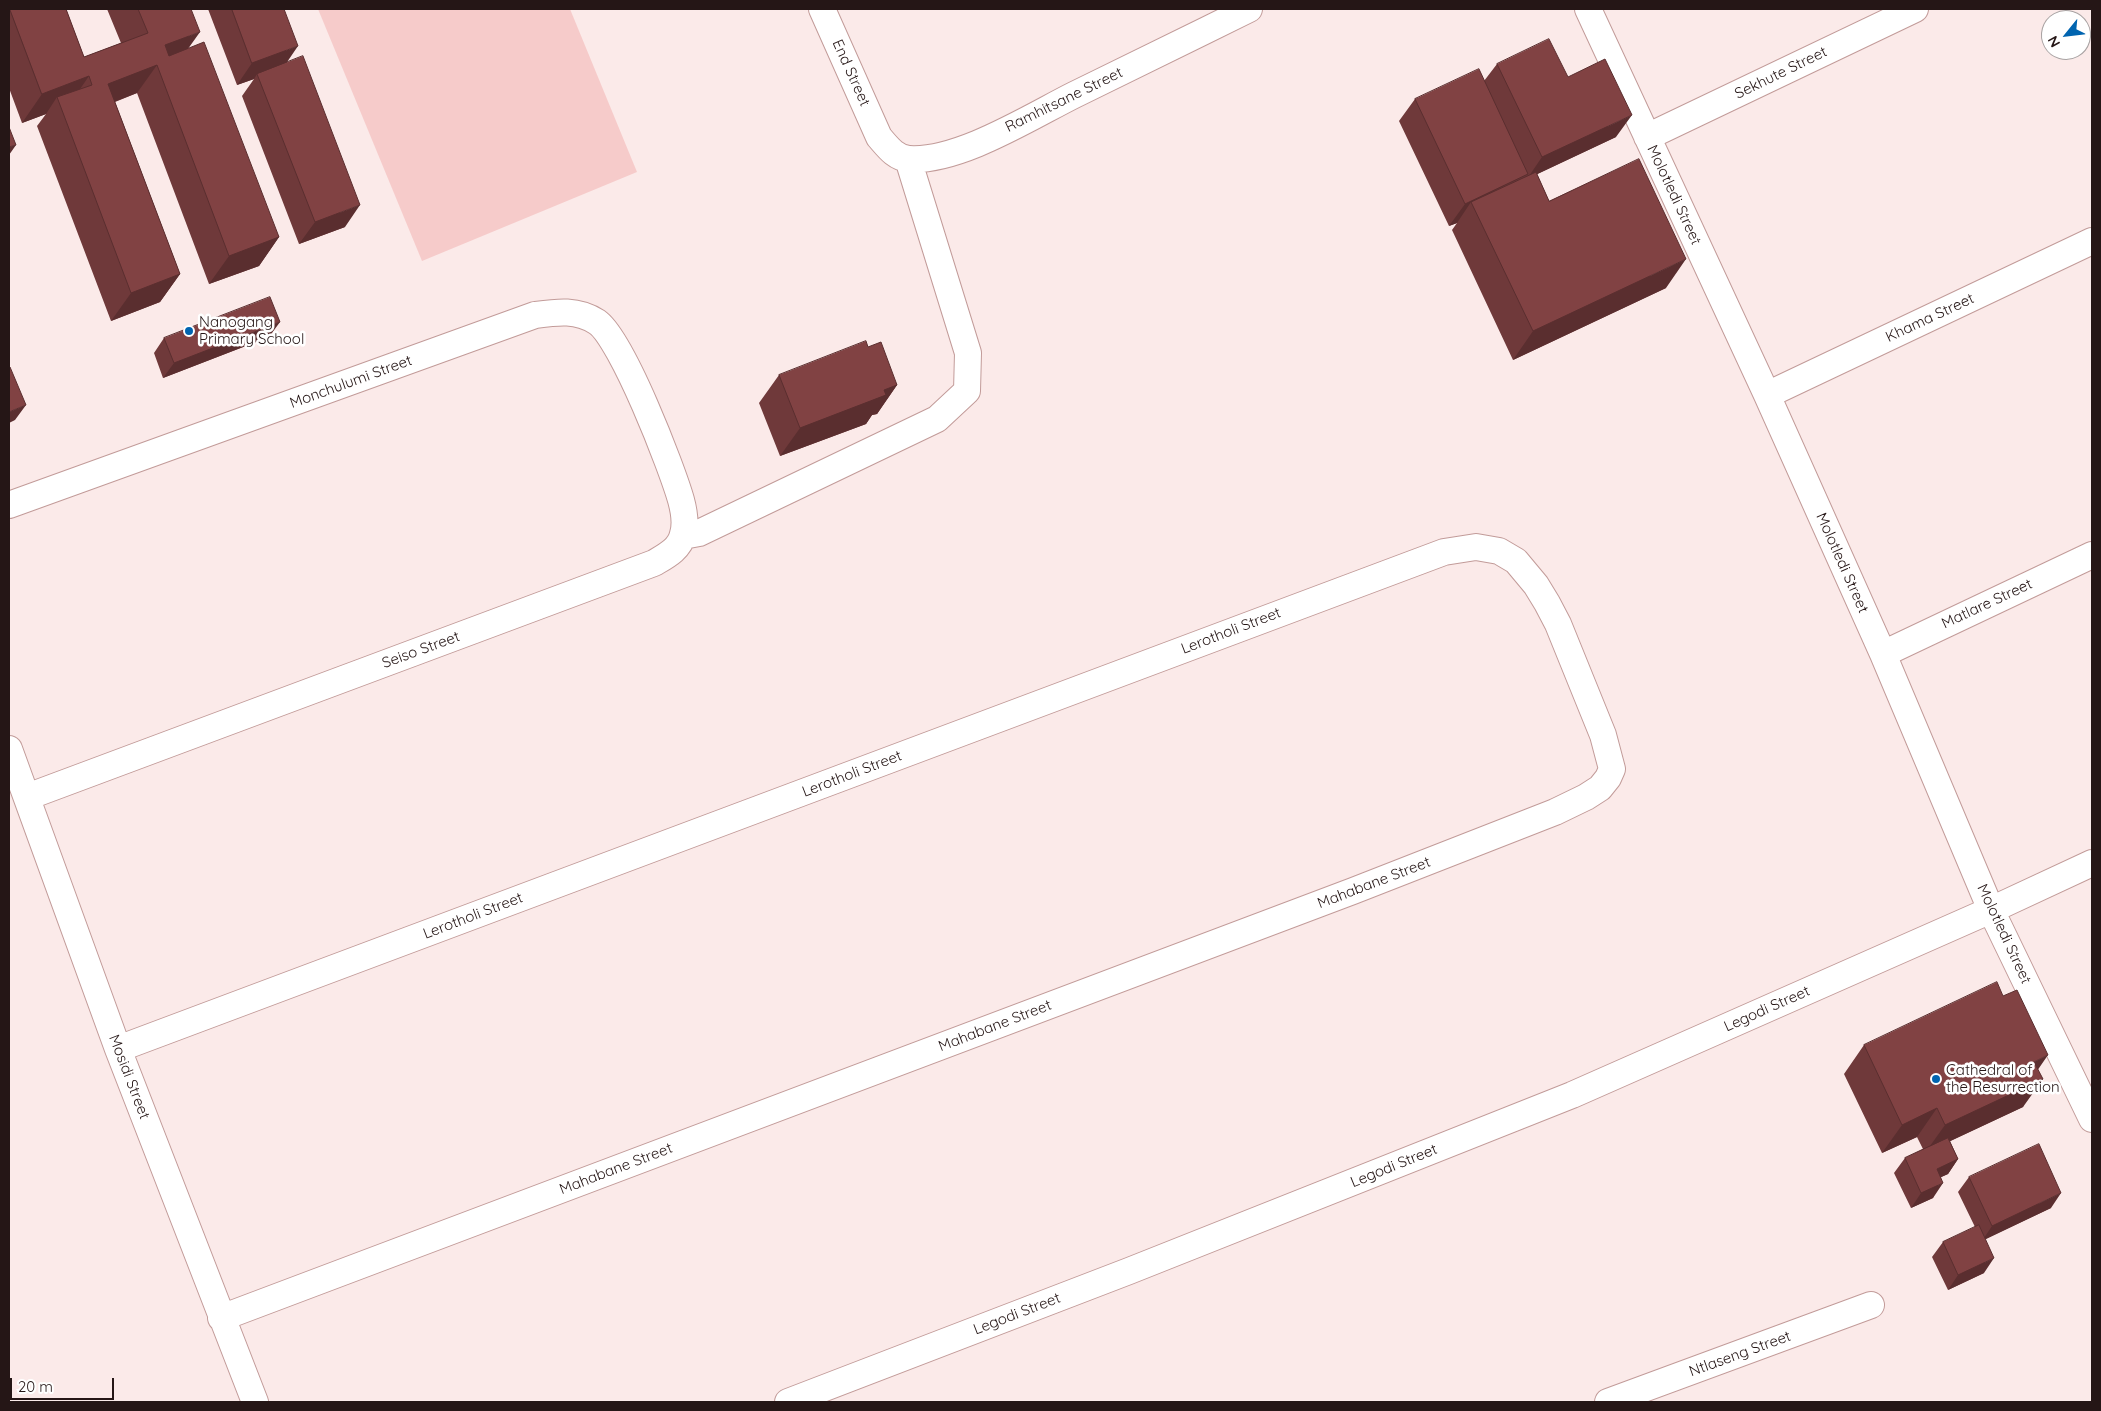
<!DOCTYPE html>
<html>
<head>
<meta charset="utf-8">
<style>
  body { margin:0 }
  #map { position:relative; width:2101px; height:1411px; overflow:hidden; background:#fbeae9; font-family:Quicksand,sans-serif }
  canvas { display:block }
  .frame { position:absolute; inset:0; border:10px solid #251616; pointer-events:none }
  .north { position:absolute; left:2041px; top:10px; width:50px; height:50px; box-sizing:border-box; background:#fff; border:1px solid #a8a2a2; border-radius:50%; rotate:241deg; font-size:14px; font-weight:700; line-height:20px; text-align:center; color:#251616 }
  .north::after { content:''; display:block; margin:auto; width:18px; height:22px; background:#0064b0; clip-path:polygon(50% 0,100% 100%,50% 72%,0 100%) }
  .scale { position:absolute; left:10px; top:1378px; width:104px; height:22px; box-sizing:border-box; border:2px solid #251616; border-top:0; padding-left:6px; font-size:15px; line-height:18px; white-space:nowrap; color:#251616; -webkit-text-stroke:4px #fff; paint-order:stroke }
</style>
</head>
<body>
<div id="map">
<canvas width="2101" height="1411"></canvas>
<div class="frame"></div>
<div class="north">N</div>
<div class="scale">20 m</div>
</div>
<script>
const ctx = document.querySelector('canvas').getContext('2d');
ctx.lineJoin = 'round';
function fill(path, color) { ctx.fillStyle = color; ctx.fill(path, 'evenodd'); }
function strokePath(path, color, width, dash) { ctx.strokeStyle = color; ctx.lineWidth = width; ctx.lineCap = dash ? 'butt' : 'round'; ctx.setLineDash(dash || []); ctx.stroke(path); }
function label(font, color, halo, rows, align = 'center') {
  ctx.font = font + ' Quicksand,sans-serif'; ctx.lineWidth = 5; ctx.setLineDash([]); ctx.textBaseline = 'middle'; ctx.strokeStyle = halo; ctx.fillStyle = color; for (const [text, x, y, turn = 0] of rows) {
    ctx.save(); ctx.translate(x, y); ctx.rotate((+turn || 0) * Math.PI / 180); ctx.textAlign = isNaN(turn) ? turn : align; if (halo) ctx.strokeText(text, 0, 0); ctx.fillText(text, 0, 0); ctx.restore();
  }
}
const green = new Path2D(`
  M318 9H570L637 172 422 261Z`);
const street = new Path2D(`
  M822 9 879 137C887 146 895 158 909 159 959 162 1030 117 1074 95 1133 66 1191 38 1249 9
  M1588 9 1767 395 1883 654 1991 910 2092 1119
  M1647 137 1915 9
  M1767 395 2092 241
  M9 505 535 315C557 312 577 309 597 322 622 339 672 468 681 500 684 511 686 524 683 534 680 549 666 556 654 563L27 797
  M683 536 699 533 937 419 967 391 968 353 908 159
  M1883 654 2092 555
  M9 749 118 1049 255 1402
  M118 1049 1444 552 1476 547 1499 551 1516 561 1536 585 1547 603 1558 624 1603 735 1612 769 1608 778 1600 788 1586 797 1555 812 1353 891 221 1318
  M788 1402 1129 1271 1572 1095 1991 910 2092 863
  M1608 1402 1871 1305`);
const wall = new Path2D(`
  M9 9H66L84 57 121 43 107 9H191L188 49 279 237 259 266 209 284 137 93 115 102 180 274 160 302 111 321 37 126 46 114 22 123 9 88Z
  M208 9H284L287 62 345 227 299 244 242 96 254 79 237 85Z
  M1497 64 1568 77 1616 137 1537 174 1549 201 1666 288 1513 360 1452 230 1457 223 1449 226 1399 121 1415 99 1484 81Z
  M269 337 163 378 154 353 164 338Z
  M868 347 897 385 877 414 872 415 866 424 780 456 759 403 779 375Z
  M2003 996 2038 1069 2023 1107 1950 1141 1958 1159 1948 1174 1941 1177 1933 1198 1911 1208 1894 1173 1905 1158 1923 1149 1917 1137 1882 1153 1844 1074 1864 1045Z
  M1969 1177 2051 1208 1985 1239 1984 1273 1948 1290 1932 1257 1943 1242 1975 1227 1958 1192Z`);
const shadedWall = new Path2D(`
  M200 32 180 60 157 65 137 93 88 112 108 84 165 45Z
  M298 46 283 68 257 74 254 79 237 85 252 63Z
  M89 76 69 105 57 97 46 114 22 123 42 94Z
  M1632 115 1616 137 1527 179 1542 157Z
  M16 145 9 155V147Z
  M1528 174 1471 202 1457 223 1449 226 1465 204Z
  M360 205 345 227 299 244 315 222Z
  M279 237 259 266 209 284 229 256Z
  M1686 259 1666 288 1513 360 1533 331Z
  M180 274 160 302 111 321 131 293Z
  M280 322 269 337 163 378 174 363Z
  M897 385 877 414 872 415 866 424 780 456 800 428 884 390Z
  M26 405 15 420 9 423V412Z
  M2048 1055 2028 1084 2034 1062Z
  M2043 1079 2023 1107 1925 1153 1945 1125Z
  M1937 1108 1917 1137 1882 1153 1902 1125Z
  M1958 1159 1948 1174 1926 1184 1937 1169Z
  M1943 1183 1933 1198 1911 1208 1921 1193Z
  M2061 1193 2051 1208 1982 1241 1992 1226Z
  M1994 1258 1984 1273 1948 1290 1958 1275Z`);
const building = new Path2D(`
  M10 9H66L84 57 148 33 138 9H191L200 32 165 45 169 56 204 42 279 237 229 256 157 65 108 84 180 274 131 293 57 97 92 85 89 76 42 94Z
  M232 9H284L298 46 252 63Z
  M1549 39 1568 77 1605 59 1632 115 1542 157 1497 64Z
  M303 56 360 205 315 222 257 74Z
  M1479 69 1528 174 1465 204 1415 99Z
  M9 127 16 145 9 147Z
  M1639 159 1686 259 1533 331 1471 202 1536 172 1549 201Z
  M270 297 280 322 174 363 164 338Z
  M866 341 868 347 881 342 897 385 884 390 886 395 800 428 779 375Z
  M9 367H10L26 405 9 412Z
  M1997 982 2003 996 2017 990 2048 1055 2034 1062 2043 1079 1945 1125 1937 1108 1902 1125 1864 1045Z
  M1948 1138 1958 1159 1937 1169 1943 1183 1921 1193 1905 1158Z
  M2039 1144 2061 1193 1992 1226 1969 1177Z
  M1979 1225 1994 1258 1958 1275 1943 1242Z`);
const markers = [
  [189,331,5,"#0064b0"],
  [1936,1079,5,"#0064b0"]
];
const streetNames = [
  ["End Street",851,73,66],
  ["Sekhute Street",1781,73,-26],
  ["Ramhitsane Street",1064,100,-26],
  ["Molotledi Street",1674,195,65],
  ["Khama Street",1930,318,-25],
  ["Monchulumi Street",351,382,-20],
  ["Molotledi Street",1842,563,66],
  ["Matlare Street",1987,604,-25],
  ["Lerotholi Street",1231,631,-21],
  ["Seiso Street",421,650,-20],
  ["Lerotholi Street",852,774,-21],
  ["Mahabane Street",1374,883,-21],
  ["Lerotholi Street",473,916,-21],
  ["Molotledi Street",2004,934,65],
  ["Legodi Street",1767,1009,-24],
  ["Mahabane Street",995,1026,-21],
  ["Mosidi Street",129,1077,69],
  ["Legodi Street",1394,1166,-22],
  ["Mahabane Street",616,1169,-21],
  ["Legodi Street",1017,1314,-21],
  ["Ntlaseng Street",1740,1354,-20]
];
const poiNames = [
  ["Nanogang",199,322],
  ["Primary School",199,339],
  ["Cathedral of",1946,1070],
  ["the Resurrection",1946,1087]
];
fill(green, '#f6cbca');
strokePath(street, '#c29b99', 28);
strokePath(street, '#fff', 26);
fill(wall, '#6f393a');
fill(shadedWall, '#5a2e2f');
fill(building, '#814243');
strokePath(building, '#5a2e2f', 1);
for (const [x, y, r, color] of markers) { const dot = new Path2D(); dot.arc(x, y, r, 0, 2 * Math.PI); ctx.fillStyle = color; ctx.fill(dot); strokePath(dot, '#fff', 2); }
label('15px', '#251616', '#fff', streetNames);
label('15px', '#251616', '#fff', poiNames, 'left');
</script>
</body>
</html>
